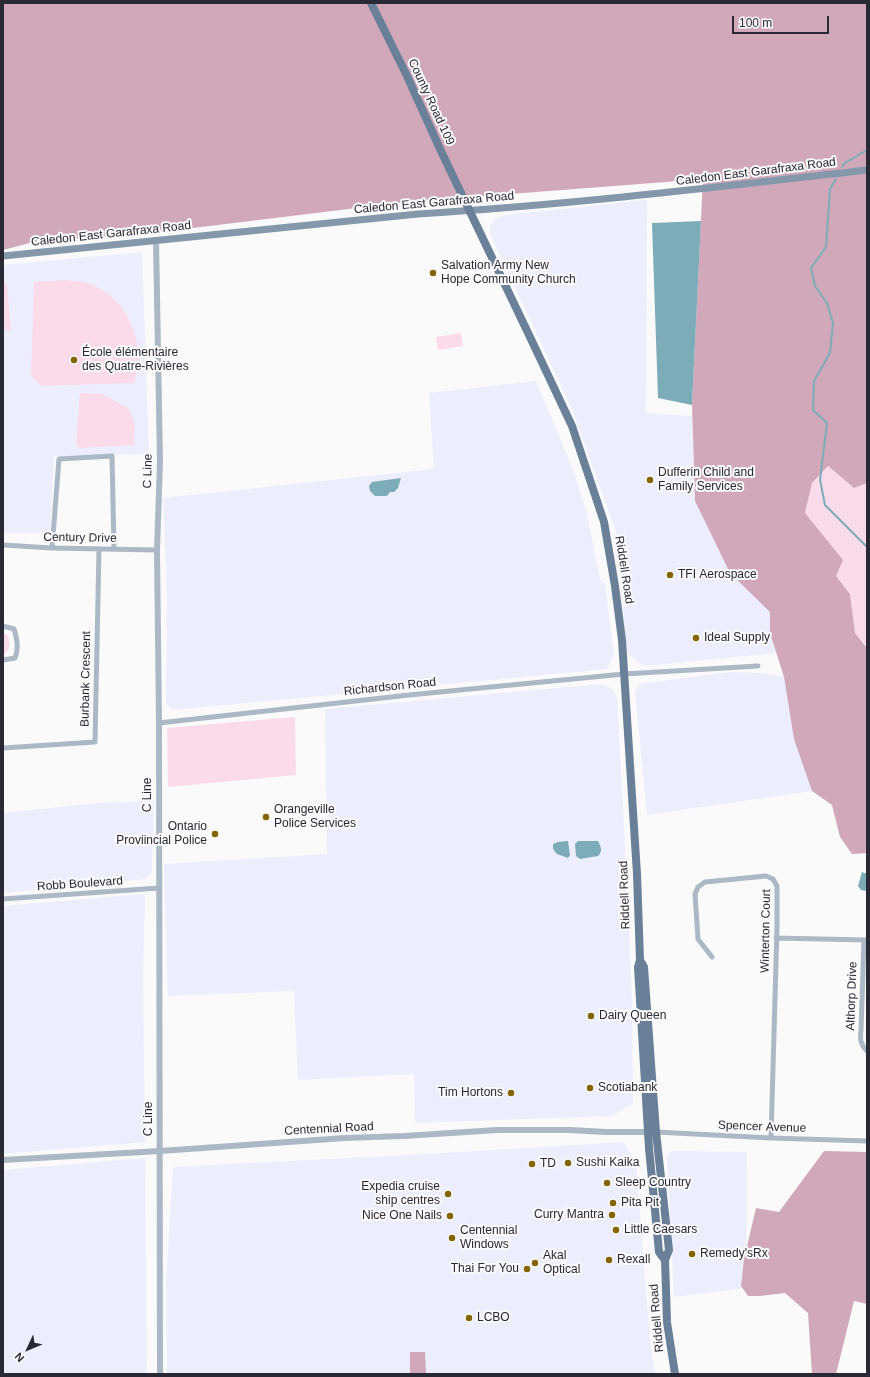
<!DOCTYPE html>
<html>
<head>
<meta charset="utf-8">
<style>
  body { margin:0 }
  #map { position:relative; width:870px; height:1377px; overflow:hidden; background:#fafafa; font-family:Arial,sans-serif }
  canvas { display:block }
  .frame { position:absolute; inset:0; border:4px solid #292935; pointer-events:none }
  .north { position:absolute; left:8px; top:1329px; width:40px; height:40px; -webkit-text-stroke:3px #fafafa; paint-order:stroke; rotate:226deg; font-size:11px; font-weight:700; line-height:16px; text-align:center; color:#292935 }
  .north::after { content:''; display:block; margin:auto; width:14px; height:18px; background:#292935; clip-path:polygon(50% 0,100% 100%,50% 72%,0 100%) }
  .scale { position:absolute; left:732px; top:16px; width:97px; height:18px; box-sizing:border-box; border:2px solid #292935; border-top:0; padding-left:5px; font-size:12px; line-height:14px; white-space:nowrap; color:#292935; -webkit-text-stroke:3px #fafafa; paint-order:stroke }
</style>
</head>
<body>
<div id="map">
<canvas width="870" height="1377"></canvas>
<div class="frame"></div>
<div class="north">N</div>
<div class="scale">100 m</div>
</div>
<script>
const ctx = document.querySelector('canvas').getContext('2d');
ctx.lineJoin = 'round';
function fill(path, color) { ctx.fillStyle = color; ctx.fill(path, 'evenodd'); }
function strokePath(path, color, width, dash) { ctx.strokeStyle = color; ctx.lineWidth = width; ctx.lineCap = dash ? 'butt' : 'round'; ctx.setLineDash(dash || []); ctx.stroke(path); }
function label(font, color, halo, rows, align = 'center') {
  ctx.font = font + ' Arial,sans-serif'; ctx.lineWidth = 4; ctx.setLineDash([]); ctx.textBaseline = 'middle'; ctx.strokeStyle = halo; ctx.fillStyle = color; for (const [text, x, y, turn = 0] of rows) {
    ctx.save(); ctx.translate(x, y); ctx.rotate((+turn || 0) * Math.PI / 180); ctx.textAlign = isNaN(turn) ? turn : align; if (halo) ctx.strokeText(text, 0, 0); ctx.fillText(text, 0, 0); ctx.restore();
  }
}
const built = new Path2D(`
  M647 200 646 413 692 416 695 501 730 572 770 612V635L776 653 643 666 627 653 616 532 572 409 490 234V227L495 219 504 215Z
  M142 252 149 454 54 456 50 533H3V265Z
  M536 381 573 470 586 510 600 579 605 584 614 654 607 669 172 710 166 703 167 597 163 498 434 469 429 393Z
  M730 672 761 673 784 677 812 791 647 815 635 691 639 684Z
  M602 684 612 689 617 698 624 824 632 1000 633 1104 611 1116 415 1123 414 1074 298 1080 294 991 168 996 164 864 327 854 325 709Z
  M154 801 152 870 149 876 145 879 3 893V813L97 803Z
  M145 894 143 976 145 1142 3 1154V906Z
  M624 1142 636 1164 650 1340 655 1374H167L166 1284 173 1167 426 1154Z
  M672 1151 747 1152 746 1288 674 1297 667 1156Z
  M145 1158 147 1374H3V1170Z`);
const green = new Path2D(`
  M3 280 7 285 11 330 3 331Z
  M66 280C73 281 83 281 90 284 121 296 136 324 139 356 140 364 136 375 134 383L41 386 31 375 34 282Z
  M461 333 463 346 438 350 436 337Z
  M80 393 102 394 128 408 135 423 134 445 79 448 76 443Z
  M828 466 854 488 867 483V646L855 633 850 593 836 576 805 513 812 483Z
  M3 632 8 636C10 643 11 651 3 654Z
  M295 717 296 775 168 787 167 728Z`);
const forest = new Path2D(`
  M3 3H867V483L854 488 828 466 812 483 805 513 843 560 836 576 850 594 855 633 867 648V853L852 854 840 837 832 805 812 791 794 739 784 677 770 633V612L730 573 695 501 692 405 703 178 666 182 406 202 152 233 30 243 3 250Z
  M824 1151 867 1152V1304L854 1301 836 1374H812L808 1313 785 1293 760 1296H748L741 1286 744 1259 756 1208 779 1212Z
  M410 1352H425L426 1374H410Z`);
const water = new Path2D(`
  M701 221 692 405 658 398 652 223Z
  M401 478 398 488 394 492H390L387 496H375L370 491 369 486 372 482Z
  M568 841 570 855 568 858 557 854 553 849V844L558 842Z
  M578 841H598C601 847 603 851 598 856L580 859 576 856 575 844Z
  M862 872 867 874V891L861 890 858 886Z`);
const stream = new Path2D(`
  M842 167 845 163 867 150
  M836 179 830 189 826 247 811 268 815 286 827 303 833 323 830 353 814 381 813 410 827 423 820 480 825 505 867 547`);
const minor = new Path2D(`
  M3 545 52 548 157 550
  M52 548 59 459 112 456 114 549
  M3 626 14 629C17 639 19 648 15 658L3 660
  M159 723 409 695 624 674 758 666
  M3 748 95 742 99 549
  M3 899 159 888
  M776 938 866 940
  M864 940 861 1030C860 1039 860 1044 867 1051
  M712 957 698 939 695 894 698 887 705 882 766 876 773 879 777 886V928L771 1138
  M656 1132 771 1138 867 1141`);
const tertiary = new Path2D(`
  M156 240 160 462 157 550 159 723 160 1374
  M3 1160 160 1151 345 1138 404 1136 497 1130H570L606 1132H651`);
const secondary = new Path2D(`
  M3 256 418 214C568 205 718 187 867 170`);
const primary = new Path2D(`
  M371 3 407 76 440 149 530 337 572 426 604 522 615 586 622 640 637 874 640 960 638 967 649 1148 659 1252 665 1260
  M640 960 644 967 656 1132 669 1250 665 1260 667 1322 675 1374`);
const markers = [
  [433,273,4,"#836500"],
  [74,360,4,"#836500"],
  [650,480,4,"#836500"],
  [670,575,4,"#836500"],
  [696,638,4,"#836500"],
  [266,817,4,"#836500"],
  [215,834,4,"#836500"],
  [591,1016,4,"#836500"],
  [590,1088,4,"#836500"],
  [511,1093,4,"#836500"],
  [568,1163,4,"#836500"],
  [532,1164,4,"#836500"],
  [607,1183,4,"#836500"],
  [448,1194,4,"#836500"],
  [613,1203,4,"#836500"],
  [612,1215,4,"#836500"],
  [450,1216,4,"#836500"],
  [616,1230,4,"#836500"],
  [452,1238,4,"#836500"],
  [692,1254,4,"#836500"],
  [609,1260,4,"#836500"],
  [535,1263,4,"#836500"],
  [527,1269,4,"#836500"],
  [469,1318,4,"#836500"]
];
const streetNames = [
  ["County Road 109",431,102,65],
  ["Caledon East Garafraxa Road",756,172,-7],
  ["Caledon East Garafraxa Road",434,203,-5],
  ["Caledon East Garafraxa Road",111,234,-6],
  ["C Line",148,471,-89],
  ["Century Drive",80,538,1],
  ["Riddell Road",624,570,81],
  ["Burbank Crescent",86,679,-89],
  ["Richardson Road",390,687,-6],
  ["C Line",148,795,-90],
  ["Robb Boulevard",80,884,-4],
  ["Riddell Road",625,895,-92],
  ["Winterton Court",766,931,-89],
  ["Althorp Drive",852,996,-88],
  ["C Line",149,1119,-90],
  ["Spencer Avenue",762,1127,2],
  ["Centennial Road",329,1129,-3],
  ["Riddell Road",657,1318,-95]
];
const poiNames = [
  ["Salvation Army New",441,266],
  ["Hope Community Church",441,280],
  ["École élémentaire",82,353],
  ["des Quatre-Rivières",82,367],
  ["Dufferin Child and",658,473],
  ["Family Services",658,487],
  ["TFI Aerospace",678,575],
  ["Ideal Supply",704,638],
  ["Orangeville",274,810],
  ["Police Services",274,824],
  ["Ontario",207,827,"right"],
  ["Proviincial Police",207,841,"right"],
  ["Dairy Queen",599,1016],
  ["Scotiabank",598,1088],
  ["Tim Hortons",503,1093,"right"],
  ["Sushi Kaika",576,1163],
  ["TD",540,1164],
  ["Sleep Country",615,1183],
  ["Expedia cruise",440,1187,"right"],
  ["ship centres",440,1201,"right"],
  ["Pita Pit",621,1203],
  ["Curry Mantra",604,1215,"right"],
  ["Nice One Nails",442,1216,"right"],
  ["Little Caesars",624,1230],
  ["Centennial",460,1231],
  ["Windows",460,1245],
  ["Remedy'sRx",700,1254],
  ["Akal",543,1256],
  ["Optical",543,1270],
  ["Rexall",617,1260],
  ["Thai For You",519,1269,"right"],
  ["LCBO",477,1318]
];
fill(built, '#edeefd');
fill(green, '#fbdbe9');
fill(forest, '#d0a8ba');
fill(water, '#7dacb9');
strokePath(stream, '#7dacb9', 2);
strokePath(minor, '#abb8c5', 5);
strokePath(tertiary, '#abb8c5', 6);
strokePath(secondary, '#8597ab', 7);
strokePath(primary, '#698098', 8);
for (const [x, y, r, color] of markers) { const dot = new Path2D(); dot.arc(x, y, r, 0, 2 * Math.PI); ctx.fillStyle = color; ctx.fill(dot); strokePath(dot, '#fafafa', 1.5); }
label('12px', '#292935', '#fafafa', streetNames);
label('12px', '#292935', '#fafafa', poiNames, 'left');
</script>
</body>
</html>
